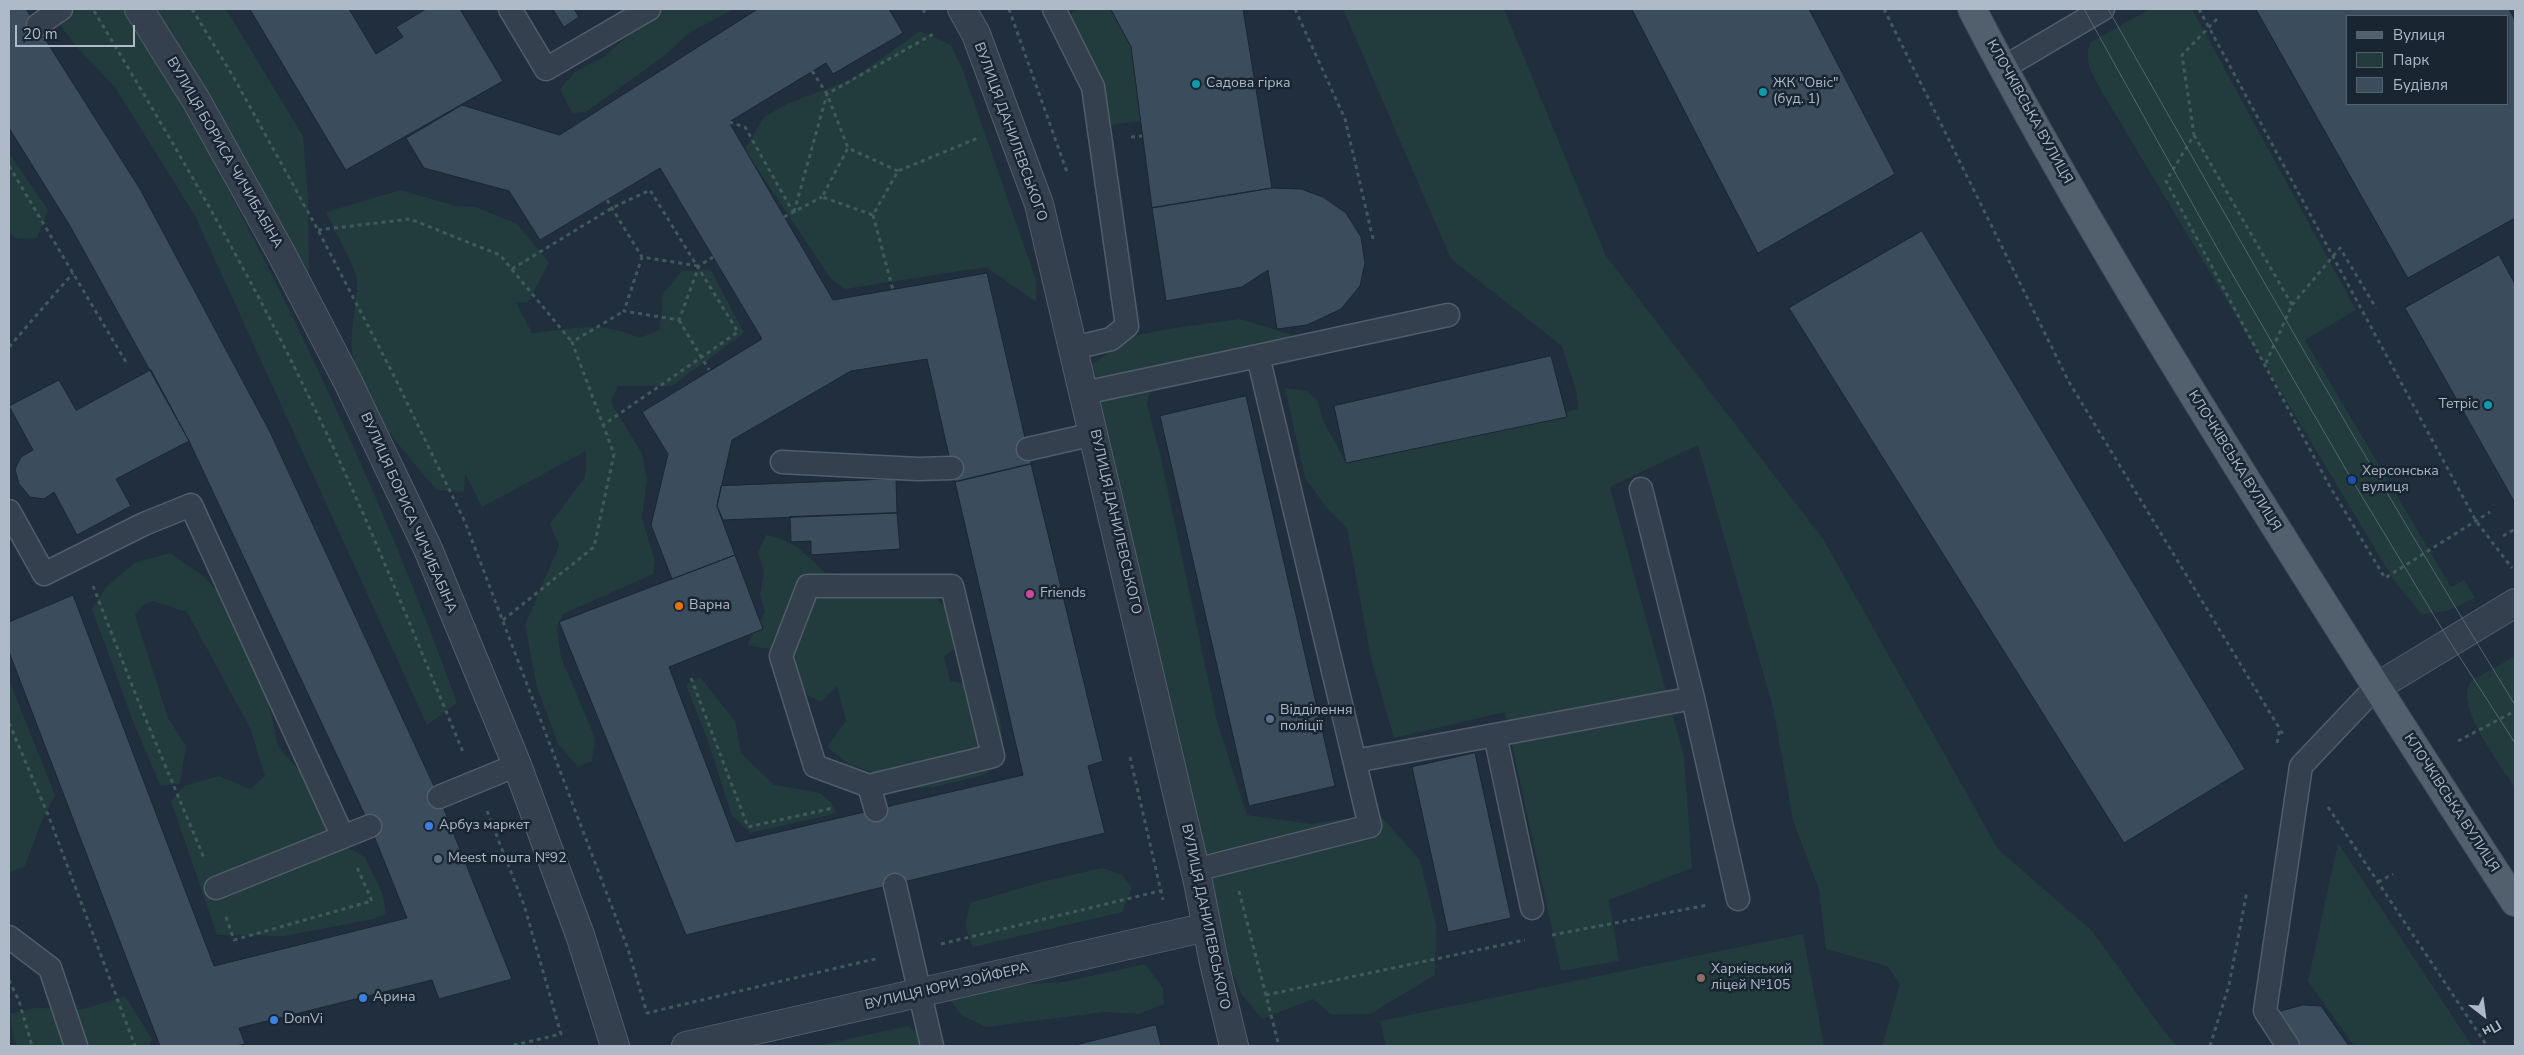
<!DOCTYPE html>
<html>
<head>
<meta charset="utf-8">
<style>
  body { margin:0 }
  #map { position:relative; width:2524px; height:1055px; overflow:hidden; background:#202e3d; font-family:"Nunito Sans",sans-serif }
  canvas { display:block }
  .frame { position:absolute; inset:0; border:10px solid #afbac9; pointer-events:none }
  .legend { position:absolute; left:2346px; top:15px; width:162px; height:90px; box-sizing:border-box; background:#192531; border:1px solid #55616e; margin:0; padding:6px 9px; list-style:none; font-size:15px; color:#afbac9 }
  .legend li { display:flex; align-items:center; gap:10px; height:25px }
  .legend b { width:25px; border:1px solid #55616e }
  .north { position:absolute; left:2459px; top:990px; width:50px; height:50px; -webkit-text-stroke:4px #192531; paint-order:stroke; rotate:150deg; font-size:14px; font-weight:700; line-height:20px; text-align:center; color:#afbac9 }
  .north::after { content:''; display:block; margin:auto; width:18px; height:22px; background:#afbac9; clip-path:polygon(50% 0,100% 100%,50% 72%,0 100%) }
  .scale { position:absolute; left:15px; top:25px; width:120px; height:22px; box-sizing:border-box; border:2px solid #afbac9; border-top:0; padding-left:6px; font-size:15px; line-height:18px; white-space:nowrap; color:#afbac9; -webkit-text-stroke:4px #192531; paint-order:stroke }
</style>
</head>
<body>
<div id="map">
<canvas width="2524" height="1055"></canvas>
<div class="frame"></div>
<ul class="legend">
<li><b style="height:6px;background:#525f6d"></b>Вулиця</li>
<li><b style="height:14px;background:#223c3e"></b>Парк</li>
<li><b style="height:14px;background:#3b4c5d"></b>Будівля</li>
</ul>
<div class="north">Пн</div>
<div class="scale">20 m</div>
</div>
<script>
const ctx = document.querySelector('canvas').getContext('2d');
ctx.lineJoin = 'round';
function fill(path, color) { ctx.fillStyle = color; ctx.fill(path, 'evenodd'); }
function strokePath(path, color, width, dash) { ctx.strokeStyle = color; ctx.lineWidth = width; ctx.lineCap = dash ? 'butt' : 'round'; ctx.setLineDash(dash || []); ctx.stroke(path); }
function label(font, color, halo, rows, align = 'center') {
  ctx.font = font + ' "Nunito Sans",sans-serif'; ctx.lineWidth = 5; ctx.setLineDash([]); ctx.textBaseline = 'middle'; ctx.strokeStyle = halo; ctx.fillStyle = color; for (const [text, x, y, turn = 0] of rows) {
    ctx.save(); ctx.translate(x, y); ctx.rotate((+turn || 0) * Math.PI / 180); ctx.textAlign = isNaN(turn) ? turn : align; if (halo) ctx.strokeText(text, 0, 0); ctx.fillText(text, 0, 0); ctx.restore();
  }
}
const green = new Path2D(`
  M47 9H126C151 52 178 95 201 139 299 321 387 508 457 703L427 725 195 216 115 87 82 53Z
  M150 9H226L303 136 308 199 309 276 231 140Z
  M648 9H734L689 33 664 56 586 112 572 113 560 89 575 72 605 56 647 19Z
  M1079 9H1111L1131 47 1141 121 1110 125 1103 85 1067 17Z
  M1343 9H1504L1606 256 1823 539 1998 849 2093 932 2160 1026 2177 1046H1882L1900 984 1887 966 1826 949 1819 890 1793 820 1773 707 1698 445 1610 487 1684 757 1692 868 1609 900 1619 961 1561 971 1505 712 1394 738 1371 659 1347 528 1327 508 1305 478 1285 388 1307 391 1318 401 1323 420 1346 463 1517 427 1578 409 1577 394 1562 346 1451 259Z
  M2150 9H2192L2356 310 2305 340 2451 587 2464 580 2475 598 2447 611 2421 614 2393 579 2098 85C2091 71 2083 58 2091 42Z
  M920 31 951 45 962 68 1036 280V302L986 267 845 289 831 279 745 150 764 117 787 104 852 79Z
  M9 153 48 210 37 238 17 239 9 231Z
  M401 190 455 206 476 207 517 224 549 262 528 303 516 302 532 333C573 329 600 320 640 338L660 329 663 294 682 271 711 270 744 333 672 386H618L611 402 642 454 647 479 642 518 655 562 653 574 563 614 557 628 561 657 595 738 592 761 578 767 558 744 537 687 525 625 559 546 550 524 585 477 586 451 482 507 465 473 464 492 437 490C405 454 367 410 354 362 347 337 358 304 357 278 356 270 331 224 326 212Z
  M1240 319 1302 338 1183 364 1156 366 1147 404 1160 454 1217 721 1247 815 1311 824 1379 814 1420 860 1436 925 1435 975 1370 1014 1332 1015 1313 999 1262 1019 1242 995 1227 960 1088 367 1133 336 1168 329Z
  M766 535C794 540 806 554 825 573L917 577 951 614 962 645 944 656 950 681 988 688C1002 714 1002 732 1004 761L984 775 933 787 889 790 878 774 850 765 827 747 846 721 837 686 821 702 809 696 769 649 747 645 765 612 760 595 764 572 758 553Z
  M170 553 203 576 222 596 267 696 278 746 301 773 325 821 341 844 365 857 383 895 386 914 374 919 284 936 217 935 171 801 184 786 219 776 250 789 265 776 250 728 187 612 153 601 143 605 135 615 168 718 186 746 180 784 160 785 134 724 92 609 106 587 134 563Z
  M2515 656V788C2501 765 2453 705 2471 681Z
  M700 677 735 721 741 753 774 785 820 793 830 801 837 813 751 833 732 816 708 741 686 685Z
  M9 680 55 795 40 825 25 866 9 873Z
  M2338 843 2472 1046H2354L2308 981Z
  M1102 868 1122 875 1132 888 1122 912 973 947 965 925 970 903 1042 882Z
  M1803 934 1824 1046H1386L1380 1021Z
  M1145 964 1163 988 1164 1004 1139 1014 1104 1012 986 1027 961 1015 948 997 993 986 1064 982Z
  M125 996 152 1039 149 1046H17L14 1040 10 1014 35 1008 84 1009Z
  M908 1026 923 1037 925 1046H816Z`);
const building = new Path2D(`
  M9 9H26L140 189 270 432 439 797 512 979 439 999 432 980 239 1028 245 1044 236 1046H160L9 652V622L73 595 214 966 407 918 370 826 189 441 70 226 9 128Z
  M250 9H349L376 54 403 37 396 27 426 9H460L503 81 346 170Z
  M553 9H574L579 17 564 27Z
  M758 9H889L903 33 833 74 826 63 729 122 833 300 987 273 1031 464 955 482 927 359 851 371 732 440 717 506 735 555 672 579 651 525 668 454 642 412 762 339 660 168 540 240 509 191 424 168 406 138 462 105 559 135Z
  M1111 9H1243L1272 188 1152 208 1131 47Z
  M1632 9H1809L1895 174 1758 253Z
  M2256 9H2509L2515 20V218L2408 278ZM2348 16H2508V104H2348Z
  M1272 188 1301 189 1323 197 1346 213 1361 237 1365 263 1360 286 1341 309 1307 325 1277 329 1268 270 1242 287 1166 301 1152 208Z
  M1922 231 2245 769 2124 843 1789 308Z
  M2499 255 2515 284V503L2405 308Z
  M1551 356 1567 417 1346 463 1334 406Z
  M151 370 189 441 116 479 131 506 77 535 54 492 44 499 30 497 19 484 15 469 21 457 33 450 9 406 59 380 76 410Z
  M1246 396 1335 786 1249 806 1160 416Z
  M1031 464 1103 761 1088 766 1105 833 686 935 559 622 735 555 763 629 669 667 736 842 1023 775 955 482Z
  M896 479 897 513 723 520 717 506 721 486Z
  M897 513 900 549 811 555V541L791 542 790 517Z
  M1475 753 1511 918 1448 932 1412 767Z
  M2303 1005 2321 1006 2349 1046H2273L2278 1012Z
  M1156 1025 1161 1046H1072Z`);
const path = new Path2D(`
  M192 9 234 78 318 230 392 372 465 522 628 949 647 1013 879 958
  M923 9 926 15
  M1009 9 1068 175
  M1295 9 1345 119 1373 239
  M1884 9 2069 382 2284 736
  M2199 9 2476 521 2512 568
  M94 11C170 137 245 264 309 397 366 512 413 633 463 752
  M2217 19 2182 55 2194 135 2166 181 2329 485 2385 578 2490 512
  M812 71 827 94 848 148
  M729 122 745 127 793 212
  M2194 135 2292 305 2265 365
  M1131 137 1142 136
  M9 166 126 362
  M898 171 848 148 822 197 873 215 898 171 978 138
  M607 200 642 257
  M794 212 827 94 935 33
  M873 215 893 290
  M784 217 822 197
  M318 230 410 219 500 255 572 342
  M698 266 642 257 624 311 679 320 699 266 713 257
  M512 269 612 208 650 190 738 332 603 425
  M2292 305 2340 248 2376 308
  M679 320 709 370
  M9 347 73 273
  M2503 536 2515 529
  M93 586 139 703 204 858
  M503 620 594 547 614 454 572 342 624 311
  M691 678 748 827 833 808
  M9 723 49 817 135 1046
  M2458 741 2515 711
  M2277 743 2280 728
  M1130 757 1163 900
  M2328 807 2485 1043 2486 1046
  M487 811 524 905 561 1034 510 1046
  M2378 882 2393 874
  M1239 891 1279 1046
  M226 917 234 940 372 901 356 865
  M1552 935 1708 905
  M941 944 1164 890
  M9 980 19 1001 32 1046
  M1266 995 1525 940
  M2210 1046 2229 985 2247 891`);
const service = new Path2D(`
  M510 9 546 69 649 9
  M1054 9 1093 87 1127 326 1111 339 1074 348
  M38 25 61 9
  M2003 68 2103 9
  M1258 356 1448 315
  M1084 393 1258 356 1370 826 1195 870
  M1028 449 1094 434
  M782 462 918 469 952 468
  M1641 489 1693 698
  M9 511 44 574 144 524 191 505 343 837
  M808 586H952L993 756 869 786 815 766 781 656Z
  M1495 735 1693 698 1738 899
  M1355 761 1495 735 1532 908
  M869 786 876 810
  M439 797 517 765
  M895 885 932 1046
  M216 888 370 826
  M9 937 50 968 76 1046
  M2288 1046 2265 1011 2301 766 2375 688`);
const minor = new Path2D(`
  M139 9 196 100 281 253 348 382 428 549 517 765 580 935 615 1046
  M962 9 976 34 1039 204 1198 882 1214 963 1234 1046
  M2375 688 2515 603
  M686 1046 1207 927`);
const primary = new Path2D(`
  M1972 9C2064 186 2169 357 2275 526 2354 652 2434 778 2515 902`);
const tram = new Path2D(`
  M2084 9 2216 246 2352 480 2450 642 2515 743
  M2108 9C2241 243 2374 476 2515 705`);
const markers = [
  [1196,84,5,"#0f9aa8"],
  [1763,92,5,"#0f9aa8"],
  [2488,405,5,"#0f9aa8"],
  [2352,480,5,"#1a4fb4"],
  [1030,594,5,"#d1479c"],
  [679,606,5,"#e8710a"],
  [1270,719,5,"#5c6f8a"],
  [429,826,5,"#3f7fe0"],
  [438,859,5,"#5c6f8a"],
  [1701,978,5,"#8d6e63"],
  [363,998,5,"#3f7fe0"],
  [274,1020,5,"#3f7fe0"]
];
const poiNames = [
  ["Садова гірка",1206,84],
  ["ЖК \"Овіс\"",1773,84],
  ["(буд. 1)",1773,100],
  ["Тетріс",2478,405,"right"],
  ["Херсонська",2362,472],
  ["вулиця",2362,488],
  ["Friends",1040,594],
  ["Варна",689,606],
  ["Відділення",1280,711],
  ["поліції",1280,727],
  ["Арбуз маркет",439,826],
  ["Meest пошта №92",448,859],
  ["Харківський",1711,970],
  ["ліцей №105",1711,986],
  ["Арина",373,998],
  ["DonVi",284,1020]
];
const streetNames = [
  ["КЛОЧКІВСЬКА ВУЛИЦЯ",2029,112,61],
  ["ВУЛИЦЯ ДАНИЛЕВСЬКОГО",1010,132,70],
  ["ВУЛИЦЯ БОРИСА ЧИЧИБАБІНА",224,153,60],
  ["КЛОЧКІВСЬКА ВУЛИЦЯ",2234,461,58],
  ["ВУЛИЦЯ БОРИСА ЧИЧИБАБІНА",408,513,66],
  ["ВУЛИЦЯ ДАНИЛЕВСЬКОГО",1115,522,77],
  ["КЛОЧКІВСЬКА ВУЛИЦЯ",2451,803,57],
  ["ВУЛИЦЯ ДАНИЛЕВСЬКОГО",1205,917,78],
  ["ВУЛИЦЯ ЮРИ ЗОЙФЕРА",947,987,-13]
];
fill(green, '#223c3e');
fill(building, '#3b4c5d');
strokePath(building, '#1b2734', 1);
strokePath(service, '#525d6b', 25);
strokePath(minor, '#525d6b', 30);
strokePath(primary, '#3d4956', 30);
strokePath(path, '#40595b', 3, [4, 4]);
strokePath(service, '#34404d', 22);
strokePath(minor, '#34404d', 28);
strokePath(primary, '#525f6d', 28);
strokePath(tram, '#556474', 1);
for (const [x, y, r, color] of markers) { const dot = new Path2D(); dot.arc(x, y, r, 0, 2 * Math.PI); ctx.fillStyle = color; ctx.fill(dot); strokePath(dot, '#192531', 2); }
label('14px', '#afbac9', '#192531', poiNames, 'left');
label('14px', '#afbac9', '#192531', streetNames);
</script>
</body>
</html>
